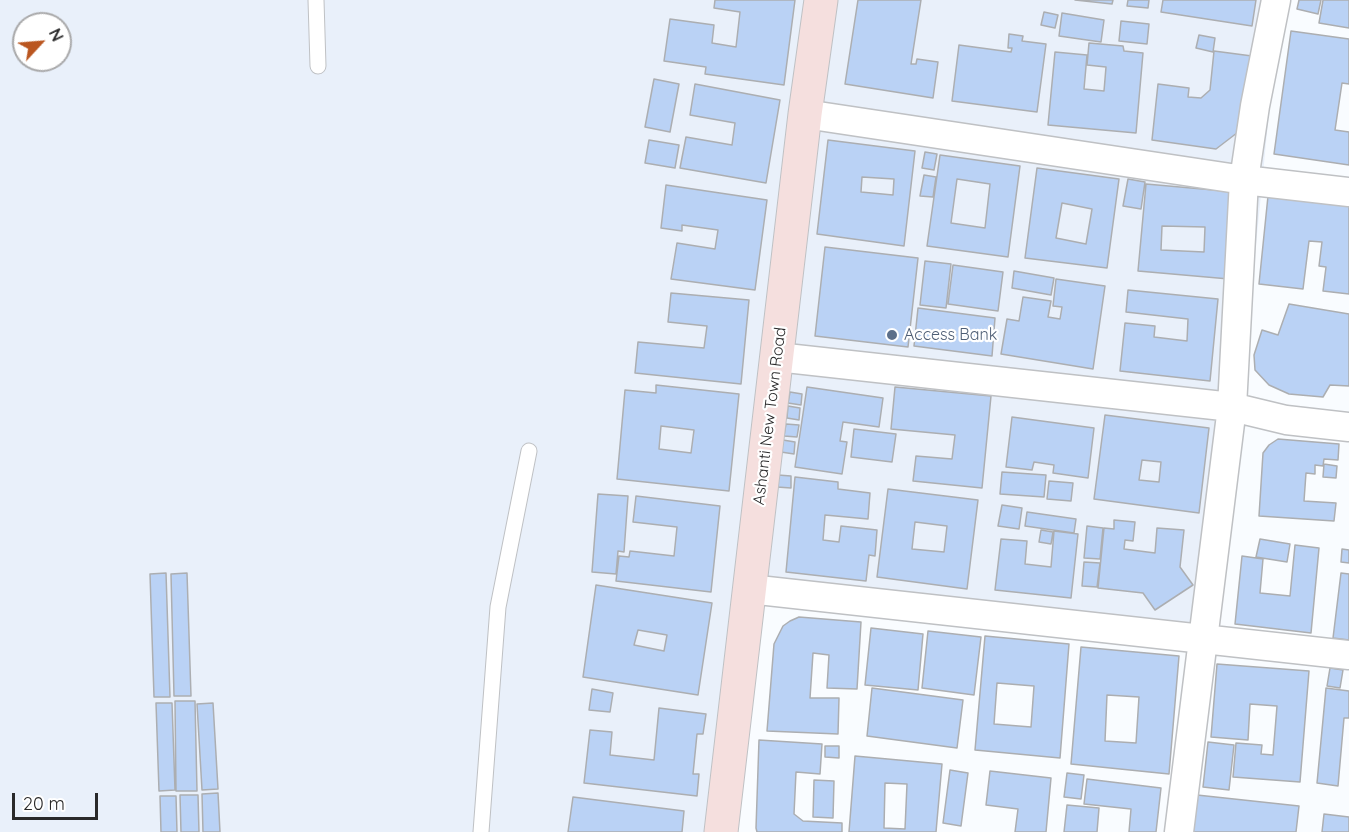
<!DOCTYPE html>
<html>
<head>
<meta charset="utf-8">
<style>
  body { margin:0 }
  #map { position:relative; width:1349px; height:832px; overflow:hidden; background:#f9fcff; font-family:Quicksand,sans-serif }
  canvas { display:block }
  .north { position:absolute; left:12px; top:12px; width:60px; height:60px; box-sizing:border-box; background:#fff; border:2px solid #a9a9aa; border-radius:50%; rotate:64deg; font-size:16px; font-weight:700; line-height:24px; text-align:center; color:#29292a }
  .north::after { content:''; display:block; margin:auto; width:21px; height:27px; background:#ba5620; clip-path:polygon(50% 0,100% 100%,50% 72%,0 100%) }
  .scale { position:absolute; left:12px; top:793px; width:86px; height:27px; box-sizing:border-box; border:3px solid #29292a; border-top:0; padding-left:8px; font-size:18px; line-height:21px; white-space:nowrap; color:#29292a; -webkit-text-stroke:4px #fff; paint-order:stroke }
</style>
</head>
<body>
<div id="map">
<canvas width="1349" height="832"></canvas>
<div class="north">N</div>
<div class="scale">20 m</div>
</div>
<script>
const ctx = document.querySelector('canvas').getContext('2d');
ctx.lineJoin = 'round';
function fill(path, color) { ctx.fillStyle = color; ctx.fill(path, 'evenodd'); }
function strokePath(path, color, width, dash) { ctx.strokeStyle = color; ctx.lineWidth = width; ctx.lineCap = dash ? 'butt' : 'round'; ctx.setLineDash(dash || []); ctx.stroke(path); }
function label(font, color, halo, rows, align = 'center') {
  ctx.font = font + ' Quicksand,sans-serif'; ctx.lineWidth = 4.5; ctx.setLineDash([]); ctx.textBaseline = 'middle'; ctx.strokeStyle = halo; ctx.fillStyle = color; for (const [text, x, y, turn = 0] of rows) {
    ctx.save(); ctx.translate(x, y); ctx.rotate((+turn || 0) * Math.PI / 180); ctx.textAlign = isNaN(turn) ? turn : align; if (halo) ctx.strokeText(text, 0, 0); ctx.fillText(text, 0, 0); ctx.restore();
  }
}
const built = new Path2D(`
  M0 0H1280L1217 644 763 602 733 832H0ZM24 24H60V60H24Z`);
const building = new Path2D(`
  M715 0H795L784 85 705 74 706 67 664 61 670 19 714 25 712 43 736 47 740 12 714 8Z
  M858 0H921L911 64H916L917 59 938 62 933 98 845 84Z
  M1075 0H1113L1112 4Z
  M1128 0H1149L1148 8 1127 6Z
  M1163 0H1256L1252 26 1161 12Z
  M1299 0H1321L1318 14 1297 9Z
  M1323 0H1349V28L1319 23Z
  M1044 12 1058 15 1055 28 1041 25Z
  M1062 13 1104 20 1101 42 1059 36Z
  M1121 21 1149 24 1147 44 1119 41Z
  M1291 31 1349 39V84L1342 83 1335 130 1349 132V165L1274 154Z
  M1009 34 1023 36 1022 41 1046 44 1037 112 952 101 959 45 1011 52 1012 48H1008Z
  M1199 35 1215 38 1213 52 1196 48Z
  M1089 43 1123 46 1124 51 1143 53 1136 133 1048 125 1055 52 1087 55 1084 89 1104 91 1106 67 1087 65Z
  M1214 51 1252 56 1246 126 1216 149 1152 140 1158 84 1189 88 1188 97 1201 98 1210 90Z
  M654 79 679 84 670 132 645 127Z
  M695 84 780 100 766 183 680 168 686 137 732 145 735 123 690 115Z
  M649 140 679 145 675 168 645 163Z
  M828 140 915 151 904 246 817 234ZM862 177 894 179 893 195 861 192Z
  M925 152 937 154 934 170 922 168Z
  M940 155 1020 166 1008 257 927 246ZM957 179 990 184 985 228 951 223Z
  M1037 168 1119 179 1107 268 1025 258ZM1062 203 1092 209 1086 244 1056 238Z
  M924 175 936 177 933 197 920 196Z
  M1128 179 1145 182 1141 209 1123 206Z
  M1146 184 1236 192 1229 279 1138 271ZM1162 226 1205 227 1204 252 1161 250Z
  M666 185 767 200 755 290 671 279 677 243 715 249 718 230 682 225V231L661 228Z
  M1268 196 1349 205V294L1323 291 1326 267 1319 266 1322 242 1309 241 1303 289 1259 284Z
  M825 247 918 258 908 347 815 336Z
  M925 261 951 264 946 308 920 305Z
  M953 265 1003 272 998 311 948 304Z
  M1014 271 1054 278 1051 295 1012 288Z
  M1056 279 1105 286 1093 369 1001 354 1007 319 1019 321 1023 297 1051 301 1048 317 1060 319 1062 307 1053 306Z
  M1128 290 1218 299 1210 381 1120 371 1125 323 1155 326 1154 337 1187 341 1188 319 1126 312Z
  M671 293 749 300 741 384 635 373 638 342 704 348 707 326 668 322Z
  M1289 304 1349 314V386L1330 385 1323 397 1289 394 1269 385 1255 370 1254 355 1262 330 1278 335Z
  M918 308 995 318 992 356 914 346Z
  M656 385 739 394 729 491 617 479 625 390 656 393ZM661 426 694 430 691 453 659 449Z
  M807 387 883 398 879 427 843 422 840 441 847 442 842 474 795 467Z
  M895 387 991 396 982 488 913 481 916 456 952 459 955 435 891 429Z
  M790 392 802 394 801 405 788 403Z
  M788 406 800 408 799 420 787 418Z
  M1105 415 1209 428 1199 513 1094 499ZM1142 460 1161 462 1159 482 1139 480Z
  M1012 417 1094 428 1088 478 1053 473 1054 465 1034 462 1032 470 1006 467Z
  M786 424 799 425 797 437 784 436Z
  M854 429 896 434 892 462 851 457Z
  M1278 439 1339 444 1338 460 1324 459 1323 466 1315 465V474L1306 473 1304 501 1336 503 1334 521 1259 516 1263 453 1269 445Z
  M783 440 795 442 794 454 781 452Z
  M1324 464 1337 466 1336 478 1323 477Z
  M1002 472 1046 475 1044 497 1000 494Z
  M778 475 791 476V488L777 487Z
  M795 477 838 482V489L870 493 868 519 825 515 823 540 839 542 841 526 877 530 875 556 869 555 866 581 786 572Z
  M1049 481 1073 483 1071 501 1047 499Z
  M888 489 978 500 967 589 877 577ZM915 522 947 526 944 552 912 549Z
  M598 494 628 496 624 552 618 551 616 574 592 572Z
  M636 496 720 506 711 592 616 581 619 556 629 557 630 551 674 556 677 527 633 522Z
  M1002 505 1022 508 1019 529 998 526Z
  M1027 512 1076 519 1074 533 1025 526Z
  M1114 520 1135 522 1133 541 1125 540 1124 549 1155 553 1157 528 1184 530 1180 567 1193 585 1155 610 1143 593 1098 588 1104 528 1114 529Z
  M1087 526 1103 528 1100 559 1084 558Z
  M1041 530 1053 532 1051 544 1039 542Z
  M1054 531 1078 534 1071 598 995 590 1001 539 1027 541 1025 564 1051 567Z
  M1260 539 1290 544 1287 562 1256 557Z
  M1295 545 1319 548 1311 633 1235 624 1242 556 1263 559 1260 593 1290 596Z
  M1342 549 1349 550V563L1341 562Z
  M1084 562 1100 563 1097 587 1082 586Z
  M166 573 170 697H154L150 574Z
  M187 573 191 696H174L171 574Z
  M1341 573 1349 574V640L1333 638Z
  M596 585 712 603 698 695 583 677ZM638 630 667 635 664 651 634 645Z
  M799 617 861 622 857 689 827 688 829 655 813 653 810 698H839L838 734 767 731 774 644 783 626 790 621Z
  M871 628 923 634 918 690 865 685Z
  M928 631 981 637 974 695 922 688Z
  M985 636 1069 644 1060 758 975 750ZM997 683 1034 686 1031 727 994 724Z
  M1081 647 1179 656 1169 774 1071 764ZM1107 695 1139 697 1136 743 1105 741Z
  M1217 664 1309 671 1300 782 1233 777 1236 743 1262 745 1261 754 1273 755 1277 706 1250 704 1248 740 1211 737Z
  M1330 668 1343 670 1340 688 1327 686Z
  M872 688 963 700 957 748 867 736Z
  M1326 688 1349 691V718H1344L1338 786 1317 783Z
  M592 689 613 693 610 712 589 710Z
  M175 701H195L197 791H176Z
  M156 703H172L175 790 159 791Z
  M213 703 218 789 202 790 197 704Z
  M659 708 706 714 703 734H697L693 774H699L697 796 584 783 590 730 612 732 610 755 654 760Z
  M759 740 822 744 820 774 796 772 794 814 803 821 842 823V832H757L756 828Z
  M1208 742 1234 745 1229 790 1203 787Z
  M825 746H839V758L825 757Z
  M855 756 942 764 936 832H849ZM885 783 907 784 905 829 884 828Z
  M950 770 968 773 961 826 943 823Z
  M990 771 1051 778 1046 832H1015L1018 809 986 805Z
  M1067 773 1084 775 1081 799 1064 797Z
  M1087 779 1161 788 1156 832H1129L1131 809 1084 804Z
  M814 780 834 781 833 818 813 817Z
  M218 793 220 832H203L202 794Z
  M180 795H198L199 832H181Z
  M1197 795 1299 806 1296 832H1193Z
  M160 796H176L177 832H161Z
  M573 797 684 811 682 832H568Z
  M1067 805 1099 808 1097 832H1064Z
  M1324 814 1349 817V832H1322Z`);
const lane = new Path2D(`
  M316 0 318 66
  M481 832 498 607 529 451`);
const street = new Path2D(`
  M805 114 1244 180 1349 192
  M777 357 1232 407 1286 420 1349 427
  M749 589 1349 655
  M1179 832 1232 407 1244 180 1255 106 1276 0`);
const secondary = new Path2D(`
  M721 832 805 114 821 0`);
const markers = [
  [892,335,6,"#5c6f8a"]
];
const serviceNames = [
  ["Access Bank",904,335]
];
const streetNames = [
  ["Ashanti New Town Road",770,416,-83]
];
fill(built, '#e9f0fa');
fill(building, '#bad2f5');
strokePath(building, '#acaeb1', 1.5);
strokePath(lane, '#bfc1c4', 17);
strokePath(street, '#bfc1c4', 31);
strokePath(secondary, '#bfc1c4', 35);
strokePath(lane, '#fff', 15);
strokePath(street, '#fff', 28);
strokePath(secondary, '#f5dfde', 33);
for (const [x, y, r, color] of markers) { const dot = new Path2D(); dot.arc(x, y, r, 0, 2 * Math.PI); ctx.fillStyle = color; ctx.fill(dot); strokePath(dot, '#fff', 2); }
label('16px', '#4e5e75', '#fff', serviceNames, 'left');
label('16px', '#29292a', '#fff', streetNames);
</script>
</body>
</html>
